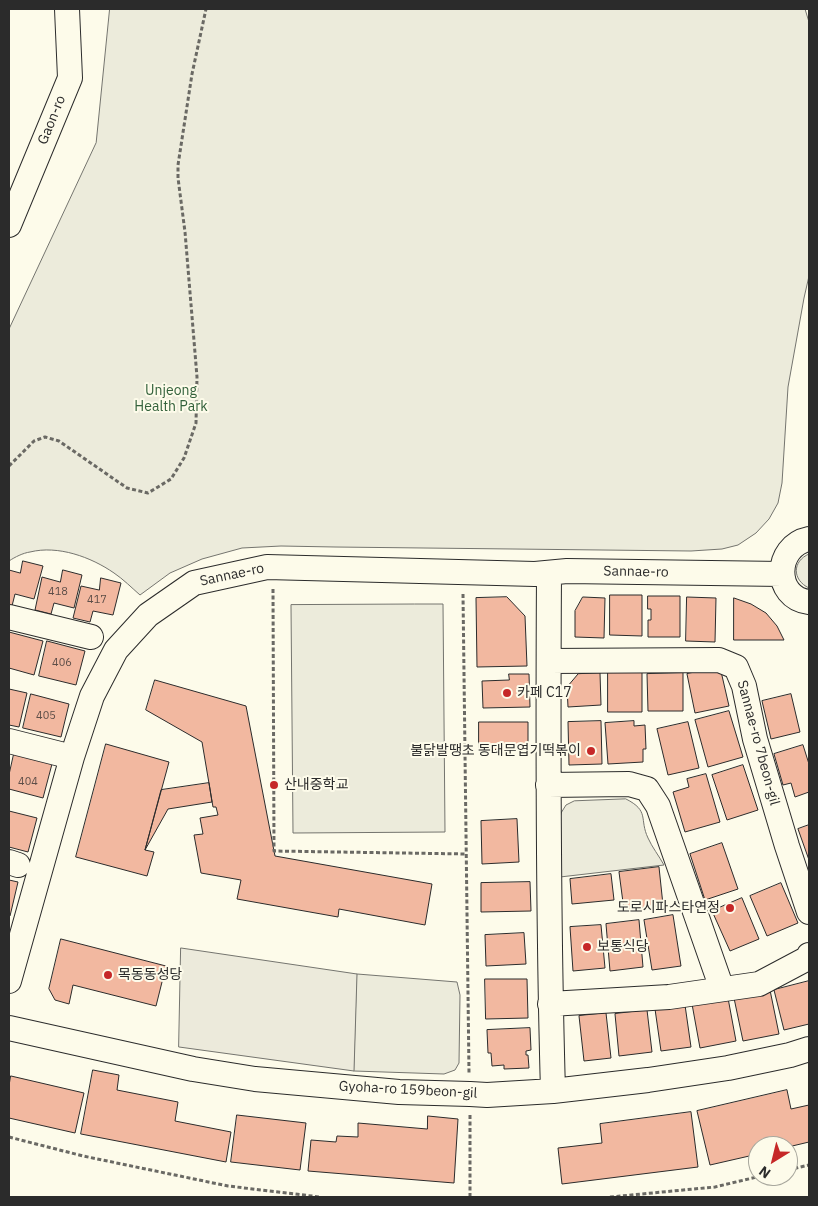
<!DOCTYPE html>
<html>
<head>
<meta charset="utf-8">
<style>
  body { margin:0 }
  #map { position:relative; width:818px; height:1206px; overflow:hidden; background:#fdfbea; font-family:"IBM Plex Sans",sans-serif }
  canvas { display:block }
  .frame { position:absolute; inset:0; border:10px solid #2b2b2b; pointer-events:none }
  .north { position:absolute; left:748px; top:1136px; width:50px; height:50px; box-sizing:border-box; background:#fdfbea; border:1px solid #a9a89e; border-radius:50%; rotate:216deg; font-size:14px; font-weight:700; line-height:20px; text-align:center; color:#2b2b2b }
  .north::after { content:''; display:block; margin:auto; width:18px; height:22px; background:#c62828; clip-path:polygon(50% 0,100% 100%,50% 72%,0 100%) }
</style>
</head>
<body>
<div id="map">
<canvas width="818" height="1206"></canvas>
<div class="frame"></div>
<div class="north">N</div>
</div>
<script>
const ctx = document.querySelector('canvas').getContext('2d');
ctx.lineJoin = 'round';
function fill(path, color) { ctx.fillStyle = color; ctx.fill(path, 'evenodd'); }
function strokePath(path, color, width, dash) { ctx.strokeStyle = color; ctx.lineWidth = width; ctx.lineCap = dash ? 'butt' : 'round'; ctx.setLineDash(dash || []); ctx.stroke(path); }
function label(font, color, halo, rows, align = 'center') {
  ctx.font = font + ' "IBM Plex Sans","Noto Sans KR",sans-serif'; ctx.lineWidth = 4; ctx.setLineDash([]); ctx.textBaseline = 'middle'; ctx.strokeStyle = halo; ctx.fillStyle = color; for (const [text, x, y, turn = 0] of rows) {
    ctx.save(); ctx.translate(x, y); ctx.rotate((+turn || 0) * Math.PI / 180); ctx.textAlign = isNaN(turn) ? turn : align; if (halo) ctx.strokeText(text, 0, 0); ctx.fillText(text, 0, 0); ctx.restore();
  }
}
const green = new Path2D(`
  M110 9H805L809 22V276L804 298 788 387 782 483 778 503 769 519 756 533 738 545 722 549 691 551 335 547 281 546 242 548 202 559 170 573 140 595C132 588 123 579 114 573 91 557 58 545 30 552 23 553 15 557 9 561V329L96 143Z
  M809 554V588C792 580 792 561 809 554Z
  M415 604H443L445 832 293 833 291 605Z
  M626 799C650 811 639 819 648 838 652 847 659 856 664 865L560 877 559 823 561 813 566 805 574 801Z
  M357 974 457 982 460 995 459 1063 455 1070 444 1074 354 1071Z`);
const parking = new Path2D(`
  M181 948 357 974 354 1071 179 1047Z`);
const building = new Path2D(`
  M23 561 43 566 34 599 15 594 12 606 9 605V570L20 573Z
  M63 570 82 575 74 608 54 603 51 614 35 610 42 577 60 582Z
  M101 578 121 583 113 615 93 611 90 622 73 618 81 586 99 590Z
  M610 595H642V636L610 635Z
  M648 596H680V637H648V620H651V609H648Z
  M507 597 525 616 527 666 477 667 476 598Z
  M583 597 605 598 604 638 575 637V611Z
  M687 597 716 598 715 642 686 641Z
  M734 598 751 604 766 613 777 626 784 640H734Z
  M9 632 43 641 34 675 9 668Z
  M47 641 85 651 76 685 39 676Z
  M720 667 729 706 695 713 687 674Z
  M608 671H642V712H608Z
  M600 673 601 705 568 707 567 687 578 674Z
  M683 673V711H648L647 674Z
  M509 674H529L530 707 483 708 482 681 509 680Z
  M155 680 246 706 275 856 432 884 425 925 339 909 338 917 237 899 241 880 201 873 194 835 203 834 200 818 218 815 216 807H213L202 742 146 710Z
  M9 689 27 693 19 727 9 725Z
  M31 694 69 704 61 737 23 728Z
  M791 694 800 732 771 739 762 701Z
  M729 711 743 757 708 767 695 720Z
  M601 721 602 764 569 765 568 722Z
  M634 721V726L645 725 646 749H643V762L608 764 605 723Z
  M479 722H528V749L479 750Z
  M688 722 699 768 668 775 657 729Z
  M106 744 169 762 145 850 154 852 147 876 76 857Z
  M803 745 809 764V792L795 797 791 783 783 785 774 754Z
  M14 754 52 764 43 798 9 789V775Z
  M743 765 758 810 727 820 712 775Z
  M706 774 720 822 685 832 673 792 689 787 687 779Z
  M209 783 212 802 168 809 145 850 161 790Z
  M9 811 37 818 28 852 9 847Z
  M517 819 519 862 482 864 481 821Z
  M809 825V860L798 829Z
  M722 843 738 889 705 900 690 854Z
  M659 867 663 905 624 910 619 872Z
  M611 874 614 900 572 904 570 879Z
  M9 880 18 882 10 916H9Z
  M530 882 531 911 481 912V883Z
  M781 883 798 923 767 936 750 896Z
  M742 898 759 939 730 951 712 911Z
  M673 915 681 966 652 970 644 920Z
  M639 920 643 967 610 971 606 924Z
  M601 925 605 968 573 971 570 927Z
  M524 933 526 964 486 966 485 935Z
  M61 939 166 966 156 1006 73 985 69 1004 55 1000 49 989Z
  M485 979H527L528 1018 486 1019Z
  M809 981V1024L784 1030 774 990Z
  M770 990 779 1034 743 1041 734 998Z
  M728 998 736 1041 700 1048 692 1004Z
  M685 1005 691 1047 661 1051 655 1009Z
  M647 1010 652 1052 619 1056 615 1014Z
  M606 1013 611 1058 584 1061 579 1016Z
  M530 1028 531 1050 526 1051V1055H528L529 1068 504 1069V1065L492 1066 491 1053H488L487 1030Z
  M93 1070 119 1075 117 1090 178 1102 175 1121 231 1132 226 1162 81 1134Z
  M11 1076 84 1093 75 1133 9 1118V1086Z
  M787 1090 791 1109 809 1105V1142L788 1147V1146H758V1154L710 1165 697 1111Z
  M691 1112 698 1167 562 1184 558 1148 602 1143 600 1124Z
  M237 1115 306 1123 300 1170 231 1162Z
  M428 1116 458 1119 454 1183 308 1171 311 1140 336 1142 337 1136 358 1137V1123L427 1129Z`);
const path = new Path2D(`
  M9 466 34 441 45 437 59 441 127 488 148 493 171 479 184 458 196 423 197 377 185 232 178 178V165L192 74 206 9
  M273 589 274 851 467 854
  M463 594 469 1073
  M470 1115V1197
  M9 1137 83 1156 228 1186 320 1197
  M788 1170 809 1165
  M610 1197 715 1187 761 1176`);
const minor = new Path2D(`
  M9 225 70 78 67 9
  M809 539C774 546 773 598 809 602
  M549 573C548 745 548 918 553 1091
  M9 617 91 637
  M549 661 719 660 736 667 744 686 755 739 787 846 809 912
  M9 741 72 757
  M548 785 629 784 647 789 658 806 722 989
  M9 862 18 865
  M9 981 72 757 92 696 116 650 148 615 194 583 267 567 535 574 567 571 782 574
  M550 1004 669 997 759 984 808 958 809 955
  M9 1028 193 1069 255 1079 399 1092 470 1094 487 1095 553 1091 648 1080 728 1068 790 1055 809 1049`);
const markers = [
  [507,693,5,"#c62828"],
  [591,751,5,"#c62828"],
  [274,785,5,"#c62828"],
  [730,908,5,"#c62828"],
  [587,947,5,"#c62828"],
  [108,975,5,"#c62828"]
];
const numberNames = [
  ["418",58,592],
  ["417",97,600],
  ["406",62,663],
  ["405",46,716],
  ["404",28,782]
];
const streetNames = [
  ["Gaon-ro",52,120,-68],
  ["Sannae-ro",636,572,1],
  ["Sannae-ro",232,575,-12],
  ["Sannae-ro 7beon-gil",758,743,75],
  ["Gyoha-ro 159beon-gil",408,1090,3]
];
const parkNames = [
  ["Unjeong",171,391],
  ["Health Park",171,407]
];
const poiNames = [
  ["카페 C17",517,693],
  ["불닭발땡초 동대문엽기떡볶이",581,751,"right"],
  ["산내중학교",284,785],
  ["도로시파스타연정",720,908,"right"],
  ["보통식당",597,947],
  ["목동동성당",118,975]
];
fill(green, '#ecebdb');
strokePath(green, '#74746e', 1);
fill(parking, '#eceadb');
strokePath(parking, '#74746e', 1);
fill(building, '#f2b8a0');
strokePath(building, '#2b2b2b', 1);
strokePath(minor, '#2b2b2b', 26);
strokePath(path, '#6a6964', 3, [4, 2.5]);
strokePath(minor, '#fdfbea', 24);
for (const [x, y, r, color] of markers) { const dot = new Path2D(); dot.arc(x, y, r, 0, 2 * Math.PI); ctx.fillStyle = color; ctx.fill(dot); strokePath(dot, '#fdfbea', 2); }
label('11px', '#5d4e48', null, numberNames);
label('14px', '#2b2b2b', '#fdfbea', streetNames);
label('14px', '#34623c', '#fdfbea', parkNames);
label('14px', '#2b2b2b', '#fdfbea', poiNames, 'left');
</script>
</body>
</html>
